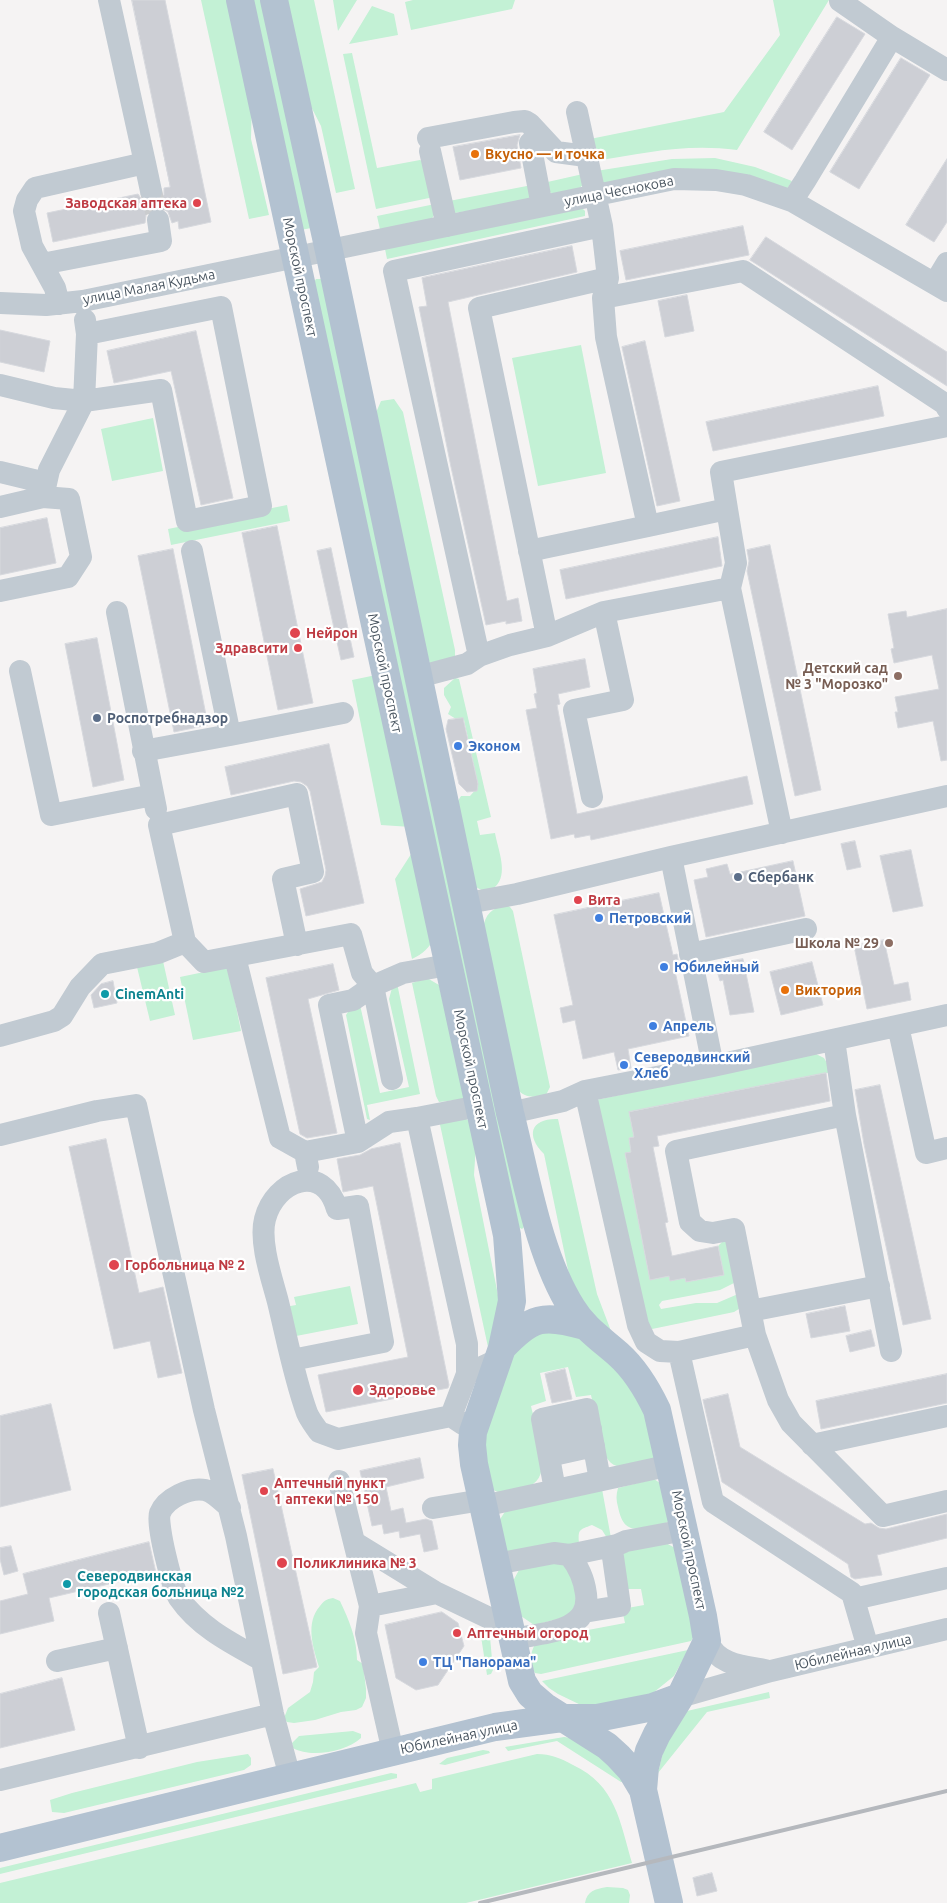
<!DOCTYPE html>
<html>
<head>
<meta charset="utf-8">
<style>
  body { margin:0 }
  canvas { display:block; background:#f5f3f3 }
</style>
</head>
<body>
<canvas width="947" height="1903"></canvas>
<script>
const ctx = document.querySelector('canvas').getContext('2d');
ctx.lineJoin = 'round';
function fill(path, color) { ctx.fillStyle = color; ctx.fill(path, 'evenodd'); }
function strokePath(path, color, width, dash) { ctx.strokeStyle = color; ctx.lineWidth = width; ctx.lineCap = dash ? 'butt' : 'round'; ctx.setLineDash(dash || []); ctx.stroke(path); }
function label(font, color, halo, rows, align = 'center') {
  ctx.font = font + ' Ubuntu,sans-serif'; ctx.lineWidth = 4.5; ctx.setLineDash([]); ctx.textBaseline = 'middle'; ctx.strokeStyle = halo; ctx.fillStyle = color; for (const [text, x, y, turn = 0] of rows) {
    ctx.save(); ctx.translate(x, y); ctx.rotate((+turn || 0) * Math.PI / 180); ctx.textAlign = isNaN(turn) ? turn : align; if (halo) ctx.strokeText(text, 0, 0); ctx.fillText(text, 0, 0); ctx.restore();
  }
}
const green = new Path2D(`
  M201 0H231L252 98 251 139 269 215 249 219Z
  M250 0H261L311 228 301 230Z
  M284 0H314L355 189 336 193 321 126 302 89Z
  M333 0H357L338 31Z
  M413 0H515L512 9 411 30 405 2Z
  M773 0H829L737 150C687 143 644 153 595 161L590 139 724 112 780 35Z
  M372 6 394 14 398 35 349 44Z
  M352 53 377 168 420 160 424 162 434 197 376 209 343 54Z
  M715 158 755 167 792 181 785 192 599 185 596 171 672 159Z
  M583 174V185L577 190 553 194 545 189 543 183Z
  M532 185 529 201 455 213 449 201Z
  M435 204 434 215 430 222 381 234 377 216Z
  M581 207 585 211V216L387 259 385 249Z
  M316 279H323L525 1226 522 1229 518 1227 314 282Z
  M581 345 606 473 538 486 512 358Z
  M394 399 403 412 455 650V660L430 664 428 657 375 415 381 401Z
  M153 418 163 471 112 481 101 429Z
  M287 505 290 521 171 545 168 529Z
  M381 674 411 827 381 825 352 680Z
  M455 678 459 679 491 817 477 821 480 835 495 833C498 850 509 874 495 887 489 893 482 891 476 887L458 801 461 796H470L477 788 478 784 464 720 456 719 448 714 451 707 444 695V688Z
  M415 848 435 937C429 948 423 954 412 959L395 879Z
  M506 905 510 907 513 911 550 1087 546 1095C534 1097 526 1099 517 1089L483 929C485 914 492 908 506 905Z
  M163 961 175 1015 150 1021 137 967Z
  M228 967 241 1031 193 1040 180 977Z
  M427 978 439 985 465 1099 439 1102 436 1096 412 983Z
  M397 983 420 1094 367 1105 370 1120 367 1119 346 1015 350 1009 360 1005 380 1093 409 1087 389 999 392 988Z
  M816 1054 824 1058 832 1072 629 1112 634 1137 629 1138 631 1152 625 1154 650 1280 669 1276 685 1278 686 1282 724 1275 718 1246 727 1237 736 1282 720 1290 662 1301 659 1305 661 1309 696 1303H717L738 1294 742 1307 734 1312 657 1328 652 1329 640 1324 596 1100Z
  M461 1117 468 1120 474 1127 476 1144 474 1175 501 1310 488 1347 439 1120Z
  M558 1119 597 1294 611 1331 592 1316 573 1287 568 1270 544 1154C525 1135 531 1118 558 1119Z
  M350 1286 358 1324 291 1337 285 1307 296 1305 294 1297Z
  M555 1329 574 1331 636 1383 656 1460C647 1461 626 1467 617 1466 598 1462 595 1411 591 1395L576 1397 568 1367 540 1373 546 1401 531 1406C535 1425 553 1472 533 1484 529 1487 523 1488 518 1489 509 1493 501 1495 492 1489L483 1450 487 1416 508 1359 534 1334Z
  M654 1479 660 1483 670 1520C664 1525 659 1525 652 1527 631 1531 623 1530 618 1507 616 1500 616 1495 618 1488Z
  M602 1489 611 1538H607L602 1530 592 1525C579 1530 578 1529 579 1543L506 1552 499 1521 506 1510Z
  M664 1542 677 1549 697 1631 691 1641 541 1674 535 1673C529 1663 530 1654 535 1644L551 1637 625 1623 622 1609 644 1605 641 1589H628L622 1550Z
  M551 1559 569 1568 579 1597 570 1616 534 1625 521 1616 513 1581 519 1570Z
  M333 1598 340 1601C349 1620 357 1639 357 1660L363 1664 366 1689V1698L362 1707 356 1710 341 1712 315 1720 294 1723 287 1722 284 1718 288 1708 310 1692 313 1682 314 1672 319 1667C313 1647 305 1623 320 1606 324 1601 326 1599 333 1598Z
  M480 1630 490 1637 493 1670 491 1674 487 1675Z
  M688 1650 674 1676 648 1697 585 1707 558 1694 549 1688 542 1681Z
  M769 1692 770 1698 707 1712 658 1773 666 1739 687 1711Z
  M353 1731 361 1734V1738C346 1752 310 1758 293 1748L292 1743 299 1736Z
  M564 1737 579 1739 631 1780 621 1782 557 1741 508 1751 505 1747Z
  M483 1750 489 1751 490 1753 445 1765 439 1764 447 1758Z
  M248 1754 251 1758V1765L244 1770 64 1813 52 1812 50 1800 72 1793 197 1762Z
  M537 1754C551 1754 560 1758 573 1765 616 1785 620 1822 632 1863L466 1903H0V1883L416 1783 420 1792 432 1789V1779Z
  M391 1773 397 1774V1778L0 1874V1868Z
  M607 1887 623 1888 628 1890 630 1895 629 1903H585C587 1891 595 1889 607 1887Z`);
const building = new Path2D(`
  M132 0H165L211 222 179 229 178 221 172 223 168 212 162 208 157 207 150 209 146 215 145 223 53 242 47 213 138 194 142 200 147 204H153L160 200 164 195V188L170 187Z
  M837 17 865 34 792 150 764 132Z
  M901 58 930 75 859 189 830 172Z
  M520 135 517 145 521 168 460 180 453 147Z
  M947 159V222L934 242 906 225Z
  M743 226 749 255 626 280 620 251Z
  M766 237 947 352V386L750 260Z
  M572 246 577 272 448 302 507 601 518 598 522 621 506 624V621L486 625 451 467 419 307 427 306 422 278Z
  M687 295 694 331 665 337 658 301Z
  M0 330 50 341 44 372 0 362Z
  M196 331 233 498 201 505 171 371 114 383 107 351Z
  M645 341 680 501 657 506 622 347Z
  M878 386 884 416 713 451 706 422Z
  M47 518 56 563 0 575V528Z
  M277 526 313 703 278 710 242 533Z
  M718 537 722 566 566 599 560 570Z
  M770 545 821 790 795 796 747 571 749 561 747 550Z
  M331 548 354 657 341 660 317 551Z
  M173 549 208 725 174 732 138 556Z
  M947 609V760L941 761 933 721 898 728 895 712H898L895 697 939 689 932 655 894 663 891 649 894 648 888 614 906 611 907 617Z
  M97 638 124 780 93 787 65 644Z
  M585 659 590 687 558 694 560 704 557 705 577 814 747 776 753 804 591 840 590 835 575 838 574 834 551 839 526 710 537 708 534 694 537 693 533 669Z
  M463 718 478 784 477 791 467 792 459 784 446 729 448 720Z
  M329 744 364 903 306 916 300 889 322 882 325 876 326 870 310 791 307 786 301 782 294 781 231 795 225 767Z
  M855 841 861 867 847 870 841 844Z
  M911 850 923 906 893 912 880 856Z
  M793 861 805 916 706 937 694 880 708 877 706 869 727 864 730 874Z
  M659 893 673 955 677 954 680 970 675 971 689 1036 628 1049 631 1068 618 1070 614 1052 583 1059 575 1020 563 1023 560 1008 573 1005 554 915Z
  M884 940 894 985 908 982 911 1000 867 1009 854 946Z
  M743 959 754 1012 730 1015 723 980 720 981 715 964Z
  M812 962 823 1005 781 1015 770 972Z
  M333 964 339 990 308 999 337 1133 307 1138 300 1134 266 978Z
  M113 981 117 1003 94 1008 91 995 101 984Z
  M826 1073 830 1101 657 1136 659 1146 653 1147 668 1222 665 1223 672 1256 718 1246 724 1275 686 1282 685 1278 670 1281 669 1276 650 1280 625 1153 631 1152 629 1138 634 1137 629 1112Z
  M880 1085 931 1319 903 1325 864 1144 855 1090Z
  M106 1139 139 1293 163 1287 182 1373 158 1378 150 1341 114 1349 69 1147Z
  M400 1143 449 1385 448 1388 326 1412 318 1375 408 1357 373 1186 343 1192 337 1159 360 1155 371 1149Z
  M845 1306 850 1331 811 1338 806 1314Z
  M871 1330 875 1346 850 1352 846 1336Z
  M565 1369 572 1399 552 1403 545 1374Z
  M947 1374V1403L821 1429 816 1401Z
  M728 1394 740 1447 865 1524 871 1523 879 1528 886 1529 947 1514V1538L877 1555 882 1575 855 1579 851 1577 848 1564 722 1482 703 1400Z
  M51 1404 71 1490 0 1507V1416Z
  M420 1458 424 1478 386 1487 391 1511 403 1508 406 1523 426 1519 432 1521 438 1549 424 1552 420 1534 400 1538 399 1531 384 1534 382 1524 372 1526 360 1471Z
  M273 1469 317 1667 283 1674 242 1475Z
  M149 1542 156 1573 49 1598 54 1621 0 1634V1601L28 1594 23 1574Z
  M11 1546 18 1571 4 1575 0 1559V1548Z
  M442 1612 458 1623 464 1646 438 1685 416 1690 396 1678 385 1625Z
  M62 1678 75 1730 0 1748V1694Z
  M712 1873 717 1891 697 1896 693 1878Z`);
const minorTunnel = new Path2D(`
  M151 191 158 220`);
const minor = new Path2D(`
  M840 1 892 37 947 70
  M428 138 514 122 525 121 530 124 556 152 586 156
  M530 143 542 206
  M430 151 447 226
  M145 163 151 191
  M792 201 805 181 892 37
  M42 264 161 241 158 220
  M935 283 947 263
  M603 298 743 271 945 404 947 408
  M0 303 46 305 83 301 674 179 716 180 746 185 792 201 947 291
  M59 304 55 288 32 246 24 211 27 200 35 188 145 163 109 0
  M0 385 54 398 84 401 161 390 187 521 261 506 221 307 87 334
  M0 472 46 483
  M43 497 49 470 84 401 87 334 85 320
  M0 507 43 497 69 499 81 557 68 577 0 591
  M727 509 736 563 730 588
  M648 526 727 509 721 472 947 426
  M529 551 648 526 606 337 603 298 608 278 602 226 577 112
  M117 612 156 809
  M547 636 479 308 608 278
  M479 656 394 271 602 226
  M20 671 51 815 153 795
  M418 677 467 664 479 656 510 645 547 636 604 612 730 588 782 833
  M230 735 343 713
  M143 751 230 735 192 551
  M592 797 574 710 623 700 604 612
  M671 857 713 1066
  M468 903 517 894 671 857 947 796
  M185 942 204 962 351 934 362 973 373 986 392 1079
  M690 954 806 929
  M235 957 280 1138 305 1152 308 1167
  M898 1026 926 1153 947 1148
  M0 1036 54 1021 62 1016 80 987 102 964 158 953 185 942 159 825 297 794 313 872 283 879 297 945
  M834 1040 845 1115
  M585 1091 638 1325 646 1342 660 1351 679 1352 755 1335
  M510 1113 563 1101 585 1091 713 1066 947 1015
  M417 1118 479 1106
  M0 1135 97 1111 136 1105 204 1410 236 1536 273 1714 290 1777
  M358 1142 329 1005 353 1000 373 986 403 973 448 965
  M305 1152 358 1142 389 1122 417 1118 467 1344V1374L497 1360
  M750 1311 879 1286
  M891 1351 845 1115 676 1151 690 1222 700 1231 713 1233 734 1229 755 1335 778 1400 791 1423 883 1516 947 1501
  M679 1352 713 1502 852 1593 868 1648
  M292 1360 383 1342 358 1206 337 1209C323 1162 275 1180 265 1219 259 1242 272 1279 278 1302 287 1339 294 1377 307 1413 310 1420 315 1426 319 1432L338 1439 451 1416
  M463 1424 451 1416 467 1374
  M546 1439 591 1429
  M812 1445 947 1416
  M549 1456 594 1446
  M339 1481 354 1542 437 1593 510 1628
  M555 1490 542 1419 587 1409 600 1480
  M483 1506 671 1465
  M230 1508C223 1502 214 1492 205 1490 190 1487 166 1498 160 1513 156 1524 172 1587 179 1598 199 1627 231 1643 260 1659
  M433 1508 482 1500
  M354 1542 370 1606 366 1633 393 1752
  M569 1555 617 1545
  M496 1564 554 1553 569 1555C579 1567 584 1578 586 1594 591 1633 540 1633 512 1639
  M854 1599 947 1578
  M370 1606 437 1593
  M584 1612 620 1606 612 1550 617 1545 626 1541 685 1530
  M109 1613 139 1748
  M707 1641C718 1665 742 1666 765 1670
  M57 1661 117 1648
  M680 1697 771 1671 947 1629
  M0 1780 273 1714`);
const major = new Path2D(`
  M240 0 507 1235 512 1301 502 1348 473 1432 472 1445 474 1464 522 1681 530 1694 544 1706 607 1746 618 1756 631 1770 643 1790
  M274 0 329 251 510 1113C526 1175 538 1254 572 1308 584 1328 601 1339 618 1354 635 1369 647 1389 657 1410L703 1616 707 1641 680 1697 657 1734 649 1751 645 1767 643 1790 669 1903
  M502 1348C532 1316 543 1314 585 1326
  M0 1848 495 1727 562 1718H597L653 1707 680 1697`);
const rail = new Path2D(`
  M480 1903 947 1791`);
const markers = [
  [475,154,5,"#e8710a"],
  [197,203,5,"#e0444e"],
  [295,633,6,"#e0444e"],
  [298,648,5,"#e0444e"],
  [898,676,5,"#8d6e63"],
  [97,718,5,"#5c6f8a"],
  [458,746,5,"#3f7fe0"],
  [738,877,5,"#5c6f8a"],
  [578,900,5,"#e0444e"],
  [599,918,5,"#3f7fe0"],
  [889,943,5,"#8d6e63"],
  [664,967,5,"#3f7fe0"],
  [785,990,5,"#e8710a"],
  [105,994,5,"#0f9aa8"],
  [653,1026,5,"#3f7fe0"],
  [624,1065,5,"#3f7fe0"],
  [114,1265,6,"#e0444e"],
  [358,1390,6,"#e0444e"],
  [264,1491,5,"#e0444e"],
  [282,1563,6,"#e0444e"],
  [67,1584,5,"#0f9aa8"],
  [457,1633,5,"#e0444e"],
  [423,1662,5,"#3f7fe0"]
];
const foodNames = [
  ["Вкусно — и точка",485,154],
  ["Виктория",795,990]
];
const streetNames = [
  ["улица Чеснокова",619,191,-11],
  ["Морской проспект",300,277,78],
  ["улица Малая Кудьма",149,287,-11],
  ["Морской проспект",385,673,78],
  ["Морской проспект",471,1069,78],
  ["Морской проспект",689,1550,78],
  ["Юбилейная улица",853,1652,-13],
  ["Юбилейная улица",459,1737,-12]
];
const healthNames = [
  ["Заводская аптека",187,203,"right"],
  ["Нейрон",306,633],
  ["Здравсити",288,648,"right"],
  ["Вита",588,900],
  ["Горбольница № 2",125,1265],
  ["Здоровье",369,1390],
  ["Аптечный пункт",274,1483],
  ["1 аптеки № 150",274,1499],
  ["Поликлиника № 3",293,1563],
  ["Аптечный огород",467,1633]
];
const educationNames = [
  ["Детский сад",888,668],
  ["№ 3 \"Морозко\"",888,684],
  ["Школа № 29",879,943]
];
const serviceNames = [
  ["Роспотребнадзор",107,718],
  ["Сбербанк",748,877]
];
const shopNames = [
  ["Эконом",468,746],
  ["Петровский",609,918],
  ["Юбилейный",674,967],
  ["Апрель",663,1026],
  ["Северодвинский",634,1057],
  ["Хлеб",634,1073],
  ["ТЦ \"Панорама\"",433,1662]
];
const cultureNames = [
  ["CinemAnti",115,994],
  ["Северодвинская",77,1576],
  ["городская больница №2",77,1592]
];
fill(green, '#c3f1d5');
fill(building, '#cdcfd5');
strokePath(building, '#d7d9de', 1);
strokePath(minorTunnel, '#caccce', 22, [22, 11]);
strokePath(minor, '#c1cad2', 22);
strokePath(major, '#b3c2d1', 28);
strokePath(rail, '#b5b8bd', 4);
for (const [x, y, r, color] of markers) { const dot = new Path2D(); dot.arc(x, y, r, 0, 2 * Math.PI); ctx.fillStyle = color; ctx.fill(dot); strokePath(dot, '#fff', 2); }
label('bold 14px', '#c56008', '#fff', foodNames, 'left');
label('14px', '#4a5661', '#fff', streetNames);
label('bold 14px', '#be3a42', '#fff', healthNames, 'left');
label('bold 14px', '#785e54', '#fff', educationNames, 'right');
label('bold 14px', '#4e5e75', '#fff', serviceNames, 'left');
label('bold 14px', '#366cbe', '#fff', shopNames, 'left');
label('bold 14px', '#0d838f', '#fff', cultureNames, 'left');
</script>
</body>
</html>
